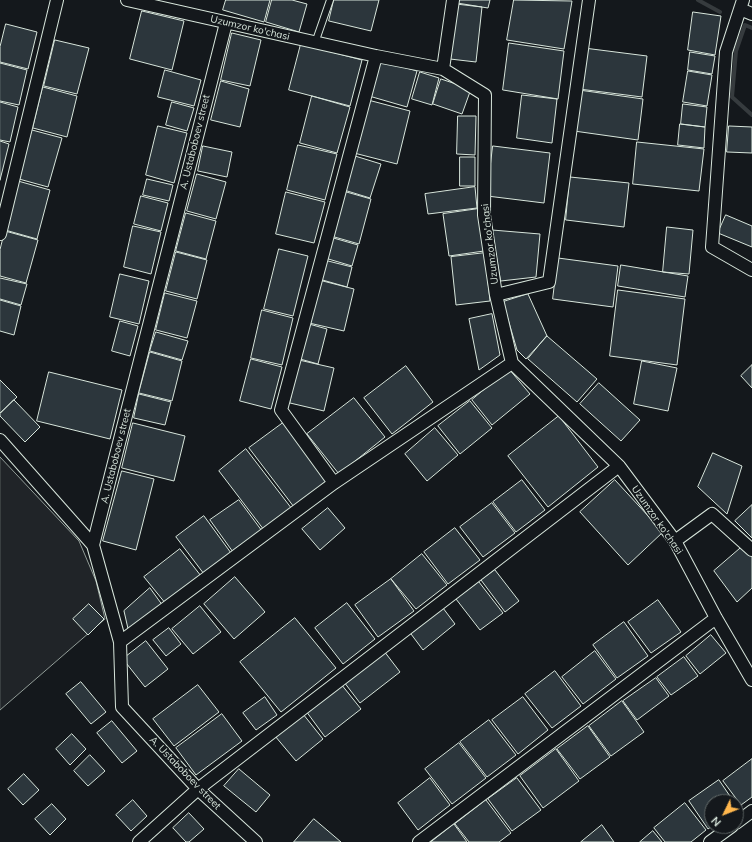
<!DOCTYPE html>
<html>
<head>
<meta charset="utf-8">
<style>
  body { margin:0 }
  #map { position:relative; width:752px; height:842px; overflow:hidden; background:#14181c; font-family:Mulish,sans-serif }
  canvas { display:block }
  .north { position:absolute; left:704px; top:794px; width:40px; height:40px; box-sizing:border-box; background:#14181c; border:1px solid #626a69; border-radius:50%; rotate:227deg; font-size:11px; font-weight:700; line-height:16px; text-align:center; color:#d8e6dc }
  .north::after { content:''; display:block; margin:auto; width:14px; height:18px; background:#ffb74d; clip-path:polygon(50% 0,100% 100%,50% 72%,0 100%) }
</style>
</head>
<body>
<div id="map">
<canvas width="752" height="842"></canvas>
<div class="north">N</div>
</div>
<script>
const ctx = document.querySelector('canvas').getContext('2d');
ctx.lineJoin = 'round';
function fill(path, color) { ctx.fillStyle = color; ctx.fill(path, 'evenodd'); }
function strokePath(path, color, width, dash) { ctx.strokeStyle = color; ctx.lineWidth = width; ctx.lineCap = dash ? 'butt' : 'round'; ctx.setLineDash(dash || []); ctx.stroke(path); }
function label(font, color, halo, rows, align = 'center') {
  ctx.font = font + ' Mulish,sans-serif'; ctx.lineWidth = 3; ctx.setLineDash([]); ctx.textBaseline = 'middle'; ctx.strokeStyle = halo; ctx.fillStyle = color; for (const [text, x, y, turn = 0] of rows) {
    ctx.save(); ctx.translate(x, y); ctx.rotate((+turn || 0) * Math.PI / 180); ctx.textAlign = isNaN(turn) ? turn : align; if (halo) ctx.strokeText(text, 0, 0); ctx.fillText(text, 0, 0); ctx.restore();
  }
}
const green = new Path2D(`
  M0 457 79 541 96 581 105 619 0 710Z`);
const stream = new Path2D(`
  M698 0 720 12
  M752 28 745 25 736 51 732 97 752 115`);
const building = new Path2D(`
  M226 0H270L264 22 223 10Z
  M272 0H292L307 4 299 32 266 22Z
  M334 0H379L371 31 329 21Z
  M457 0H490L488 8 457 3Z
  M514 0 572 1 564 49 507 40Z
  M456 4 482 7 476 62 450 59Z
  M142 11 184 21 172 70 130 59Z
  M693 12 721 16 715 55 688 50Z
  M6 24 37 32 28 69 0 62V47Z
  M232 33 261 40 250 86 221 80Z
  M55 40 89 48 77 94 44 86Z
  M509 43 564 51 558 99 503 90Z
  M301 44 362 60 350 106 289 90Z
  M584 48 647 56 642 97 579 89Z
  M690 52 715 56 712 74 688 70Z
  M378 60 417 71 407 107 369 96Z
  M0 63 27 70 19 105 0 101Z
  M165 70 201 80 194 106 158 97Z
  M688 71 712 75 707 106 683 102Z
  M420 72 439 78 432 105 412 99Z
  M441 79 471 89 462 114 433 104Z
  M221 81 249 89 240 127 211 120Z
  M43 87 77 96 67 137 33 128Z
  M579 90 643 99 638 140 574 131Z
  M522 95 557 99 552 143 517 138Z
  M312 96 350 107 337 153 300 143Z
  M368 100 410 111 397 164 354 153Z
  M0 102 18 107 10 142 0 140Z
  M172 102 194 108 187 131 166 125Z
  M683 104 707 107 705 127 681 124Z
  M458 116H476L475 155 457 154Z
  M680 124 705 127 704 148 678 145Z
  M158 126 187 133 174 183 146 175Z
  M729 126 752 127V153L727 152Z
  M32 130 62 138 48 187 19 179Z
  M0 141 9 144 0 180Z
  M637 142 704 149 699 191 633 184Z
  M298 145 337 154 325 200 287 190Z
  M203 146 232 152 227 177 198 171Z
  M493 146 550 153 544 203 487 196Z
  M355 156 381 164 370 198 344 190Z
  M460 157H475V186H460Z
  M197 174 226 182 216 219 187 211Z
  M570 177 629 183 624 227 566 220Z
  M147 179 173 185 169 201 143 195Z
  M18 181 50 190 37 239 5 230Z
  M475 187 477 208 428 214 425 194Z
  M343 191 371 199 359 244 331 236Z
  M286 192 325 202 314 243 276 234Z
  M141 196 168 203 161 231 134 224Z
  M478 209 484 251 449 256 443 214Z
  M186 213 216 221 206 259 176 251Z
  M726 215 752 226V247L718 233Z
  M133 226 161 232 151 274 124 267Z
  M667 227 693 230 689 274 663 272Z
  M492 230 540 234 536 277 501 281Z
  M5 231 38 240 26 283 0 276V250Z
  M330 237 358 245 352 266 325 258Z
  M279 249 308 256 293 316 264 309Z
  M176 252 207 260 197 299 166 291Z
  M485 253 490 301 456 305 451 257Z
  M558 258 618 266 613 307 553 299Z
  M324 260 352 267 347 287 319 279Z
  M621 265 688 276 685 297 618 286Z
  M120 274 149 281 139 324 110 317Z
  M0 278 27 284 21 305 0 299Z
  M319 280 354 289 344 331 309 323Z
  M618 290 685 299 677 365 610 356Z
  M165 293 197 301 187 338 156 330Z
  M528 294 547 336 526 359 517 350 503 302Z
  M0 300 21 306 14 335 0 331Z
  M262 310 293 318 282 365 251 358Z
  M492 314 500 355 479 370 469 319Z
  M120 321 138 326 130 356 112 351Z
  M309 324 327 329 318 364 300 359Z
  M156 332 188 341 182 360 150 351Z
  M547 336 597 379 577 402 528 359Z
  M150 352 182 361 172 401 139 393Z
  M251 359 282 367 271 409 240 401Z
  M299 360 334 368 324 411 290 403Z
  M642 361 677 368 668 411 634 404Z
  M752 365V388L741 376Z
  M406 366 433 402 392 434 364 398Z
  M509 369 530 394 492 425 472 400Z
  M49 372 122 390 110 439 37 421Z
  M0 380 17 397 0 413Z
  M599 383 640 420 621 441 580 404Z
  M139 394 171 402 165 425 134 418Z
  M354 398 385 437 339 474 307 434Z
  M14 400 40 427 25 442 0 416V414Z
  M470 401 492 428 460 454 438 426Z
  M559 416 598 467 548 507 508 456Z
  M133 423 185 436 174 481 122 468Z
  M283 423 327 482 294 507 249 448Z
  M435 428 458 455 427 481 405 454Z
  M246 449 292 509 264 530 219 471Z
  M713 453 742 466 727 514 698 487Z
  M122 471 154 479 136 550 103 541Z
  M522 480 545 510 516 532 493 502Z
  M615 480 663 532 628 565 580 512Z
  M239 500 262 531 233 552 210 520Z
  M492 503 515 533 483 557 460 527Z
  M752 505V538L735 521Z
  M328 508 345 528 320 550 302 529Z
  M204 516 231 553 204 574 176 537Z
  M455 528 480 560 448 584 424 552Z
  M743 546 752 555V588L737 602 714 571Z
  M180 549 201 576 166 604 144 577Z
  M422 554 447 585 416 609 391 579Z
  M495 570 519 601 505 612 481 580Z
  M235 577 265 612 234 639 204 604Z
  M391 579 414 611 378 637 355 605Z
  M479 582 503 613 480 630 456 599Z
  M150 588 163 606 129 633 124 611Z
  M658 600 681 632 651 653 628 622Z
  M347 603 375 639 343 664 315 628Z
  M89 604 104 619 88 635 73 619Z
  M200 606 221 632 193 654 172 629Z
  M443 608 455 624 423 650 411 634Z
  M295 618 336 668 281 712 240 662Z
  M624 622 648 656 617 678 593 645Z
  M169 628 181 644 166 656 153 640Z
  M711 635 726 653 700 674 686 656Z
  M146 641 168 669 145 687 123 659Z
  M384 651 400 672 360 703 344 682Z
  M595 651 616 679 583 704 562 677Z
  M684 657 698 676 671 695 657 677Z
  M555 671 581 706 552 728 525 694Z
  M656 678 669 696 637 720 623 701Z
  M81 682 106 712 91 724 66 694Z
  M341 684 361 709 325 737 306 711Z
  M198 685 219 712 174 746 153 719Z
  M265 697 277 715 256 730 243 713Z
  M523 697 548 730 518 754 492 720Z
  M622 701 644 732 611 756 589 726Z
  M222 714 242 741 196 775 176 748Z
  M303 714 323 739 296 761 275 736Z
  M489 720 516 755 487 777 460 742Z
  M112 721 137 751 122 763 97 733Z
  M588 726 610 757 580 779 557 749Z
  M72 734 86 749 70 765 56 749Z
  M459 743 486 778 452 804 425 769Z
  M556 749 579 781 543 808 520 776Z
  M90 755 105 771 88 786 74 771Z
  M752 759V797L741 805 723 781Z
  M239 769 270 795 256 812 224 786Z
  M24 774 39 790 23 805 8 789Z
  M430 778 450 805 418 830 398 803Z
  M517 778 541 810 512 831 488 799Z
  M719 780 734 802H712V826L708 829 689 801Z
  M133 800 147 816 131 831 116 815Z
  M486 800 511 833 499 842H469L455 824Z
  M685 803 706 830 691 842H665L654 828Z
  M52 804 66 819 50 835 35 819Z
  M189 813 204 829 189 842H186L173 828Z
  M314 819 341 842H294Z
  M454 824 467 842H431Z
  M602 825 614 842H581Z
  M653 831 662 842H640Z`);
const lane = new Path2D(`
  M315 43 330 0`);
const street = new Path2D(`
  M127 0 376 56 443 69 485 95 484 215 496 295 512 363 619 466 675 541 716 618 752 680
  M743 0 726 52 712 247 752 270
  M740 9 752 14
  M226 23 93 545 120 642 122 707 198 789 256 842
  M443 69 453 0
  M0 234 57 0
  M496 295 549 282 589 0
  M0 440 93 545
  M334 483 281 410 376 56
  M675 541 712 514 752 550
  M120 642 334 483 512 363
  M736 823 752 811
  M139 842 198 789 619 466
  M419 842 716 618
  M710 842 732 826`);
const streetNames = [
  ["Uzumzor ko'chasi",250,28,13],
  ["A. Ustaboboev street",195,142,-76],
  ["Uzumzor ko'chasi",490,244,-97],
  ["A. Ustaboboev street",116,456,-76],
  ["Uzumzor ko'chasi",657,520,55],
  ["A. Ustaboboev street",185,773,46]
];
fill(green, '#202428');
strokePath(green, '#939e99', 1);
strokePath(stream, '#363b3e', 4);
fill(building, '#2c363c');
strokePath(building, '#d8e6dc', 1);
strokePath(lane, '#d8e6dc', 8);
strokePath(street, '#d8e6dc', 14);
strokePath(lane, '#14181c', 6);
strokePath(street, '#14181c', 12);
label('10px', '#d8e6dc', '#14181c', streetNames);
</script>
</body>
</html>
